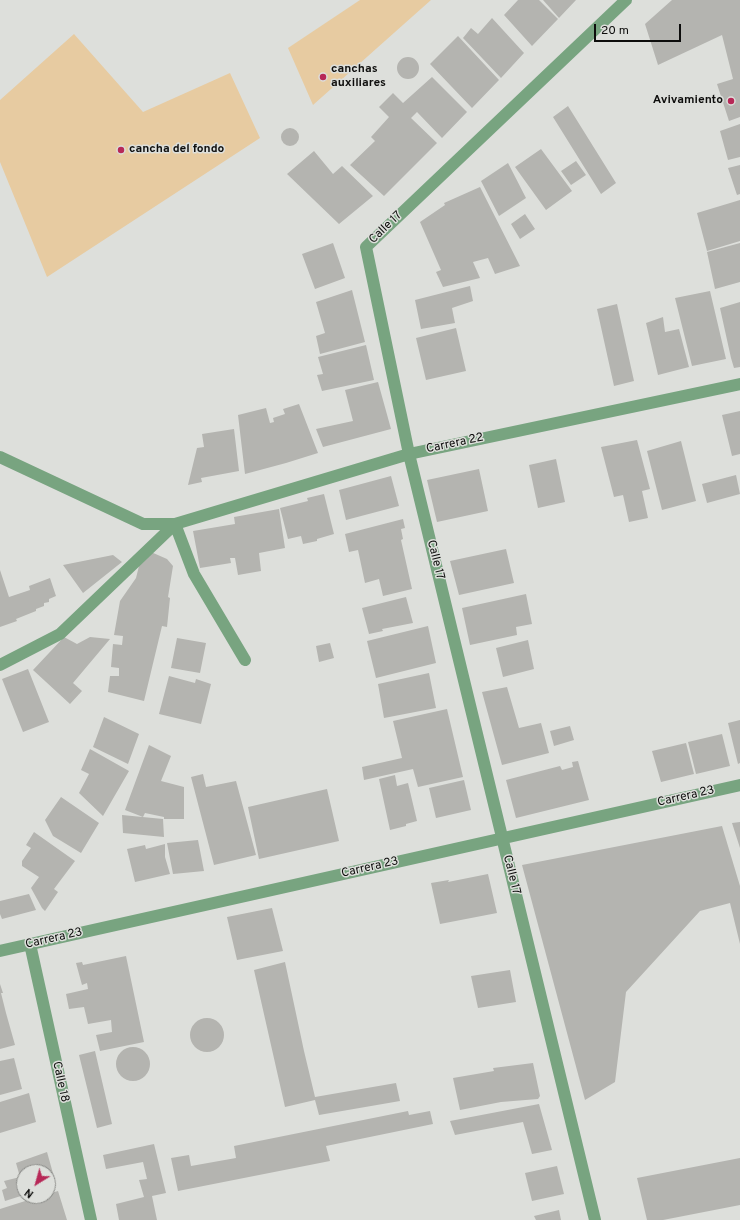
<!DOCTYPE html>
<html>
<head>
<meta charset="utf-8">
<style>
  body { margin:0 }
  #map { position:relative; width:740px; height:1220px; overflow:hidden; background:#dddfdb; font-family:Overpass,sans-serif }
  canvas { display:block }
  .north { position:absolute; left:16px; top:1164px; width:40px; height:40px; box-sizing:border-box; background:#dddfdb; border:1px solid #8a8b88; border-radius:50%; rotate:217deg; font-size:11px; font-weight:700; line-height:16px; text-align:center; color:#0d0d0c }
  .north::after { content:''; display:block; margin:auto; width:14px; height:18px; background:#b72857; clip-path:polygon(50% 0,100% 100%,50% 72%,0 100%) }
  .scale { position:absolute; left:594px; top:24px; width:87px; height:18px; box-sizing:border-box; border:2px solid #0d0d0c; border-top:0; padding-left:5px; font-size:12px; line-height:14px; white-space:nowrap; color:#0d0d0c; -webkit-text-stroke:3px #dddfdb; paint-order:stroke }
</style>
</head>
<body>
<div id="map">
<canvas width="740" height="1220"></canvas>
<div class="north">N</div>
<div class="scale">20 m</div>
</div>
<script>
const ctx = document.querySelector('canvas').getContext('2d');
ctx.lineJoin = 'round';
function fill(path, color) { ctx.fillStyle = color; ctx.fill(path, 'evenodd'); }
function strokePath(path, color, width, dash) { ctx.strokeStyle = color; ctx.lineWidth = width; ctx.lineCap = dash ? 'butt' : 'round'; ctx.setLineDash(dash || []); ctx.stroke(path); }
function label(font, color, halo, rows, align = 'center') {
  ctx.font = font + ' Overpass,sans-serif'; ctx.lineWidth = 3; ctx.setLineDash([]); ctx.textBaseline = 'middle'; ctx.strokeStyle = halo; ctx.fillStyle = color; for (const [text, x, y, turn = 0] of rows) {
    ctx.save(); ctx.translate(x, y); ctx.rotate((+turn || 0) * Math.PI / 180); ctx.textAlign = isNaN(turn) ? turn : align; if (halo) ctx.strokeText(text, 0, 0); ctx.fillText(text, 0, 0); ctx.restore();
  }
}
const green = new Path2D(`
  M360 0H431L313 105 288 48Z
  M74 34 143 112 230 73 260 138 47 277 0 162V100Z`);
const building = new Path2D(`
  M518 0H539L558 19 532 46 504 15Z
  M543 0H576L559 18Z
  M672 0H740V117L729 121 717 84 733 79 722 35 658 65 645 24Z
  M492 18 524 53 501 78 463 38 471 28 478 34Z
  M458 36 499 80 472 108 430 64Z
  M397 68a11 11 0 1 1 22 0a11 11 0 1 1-22 0Z
  M432 77 467 112 442 138 417 112 411 118 437 143 384 196 350 165 375 141 371 137 389 117 379 107 393 93 403 103Z
  M568 106 616 183 601 194 553 117Z
  M740 124V157L728 160 720 131Z
  M281 137a9 9 0 1 1 18 0a9 9 0 1 1-18 0Z
  M541 149 572 191 546 210 515 167Z
  M314 151 333 174 342 166 373 196 339 224 287 174Z
  M576 161 586 175 571 185 561 171Z
  M508 163 526 198 499 216 481 181Z
  M740 165V194L737 195 728 168Z
  M480 187 520 266 495 274 488 258 473 262 480 278 443 287 436 272 441 270 420 222 445 205 444 203Z
  M740 200V241L707 251 697 213Z
  M525 214 535 229 520 239 511 224Z
  M333 243 345 278 315 289 302 254Z
  M740 243V282L715 289 707 252Z
  M470 286 473 301 452 308 455 323 421 329 415 300Z
  M352 290 365 342 320 354 316 336 325 333 316 302Z
  M710 291 726 359 692 366 675 298Z
  M740 302V367L734 368 731 358 720 308Z
  M617 304 634 381 614 386 597 309Z
  M663 317 665 332 679 329 689 367 658 375 646 323Z
  M456 328 466 371 426 380 416 338Z
  M366 345 374 380 322 391 317 375 323 374 318 357Z
  M378 382 391 429 323 447 316 429 353 421 345 390Z
  M299 404 318 453 286 463 245 474 238 415 266 408 270 423 274 422 273 418 285 414 283 409Z
  M740 411V454L732 456 722 415Z
  M234 429 239 471 201 478 202 482 188 485 197 448 204 447 202 434Z
  M637 440 650 489 642 491 648 518 629 522 623 495 614 497 601 447Z
  M681 441 696 501 662 510 647 451Z
  M556 459 565 502 538 508 529 465Z
  M479 469 488 511 437 522 427 480Z
  M736 475 740 494 707 503 702 484Z
  M391 476 399 506 346 520 339 490Z
  M324 494 334 534 317 539V541L303 544 301 536 288 539 280 508 308 501 307 498Z
  M279 509 285 548 259 553 261 571 238 575 235 558H230L231 563 200 568 193 531 235 524 234 517Z
  M403 519 405 528 401 529 403 539 401 540 412 589 383 596 379 579 365 583 358 550 349 552 345 534Z
  M506 549 514 583 459 595 450 561Z
  M151 552 167 559 173 566 168 597 170 598 167 627 162 626 144 701 108 692 110 676H119V668L111 667 113 644 122 645 123 636 114 635 120 601 136 578 141 558Z
  M113 555 122 562 83 593 63 565Z
  M0 570 9 597 30 590 29 586 50 578 56 596 49 599V602L44 603V606L36 609V611L16 619 17 621 0 627Z
  M526 594 532 624 516 627 517 635 470 645 462 608Z
  M406 597 413 623 382 629 383 631 369 634 362 608Z
  M428 626 436 663 376 678 367 641Z
  M64 637 77 644 90 637 110 639 73 683 82 691 70 704 33 670Z
  M177 638 206 643 200 673 171 668Z
  M528 640 534 669 503 677 496 648Z
  M330 643 334 658 319 662 316 646Z
  M28 669 49 722 23 732 2 679Z
  M429 673 436 708 384 718 378 684Z
  M169 676 195 683 196 679 211 684 201 724 159 714Z
  M507 687 519 728 541 723 549 753 502 765 482 692Z
  M447 709 463 777 418 787 413 769 364 780 362 767 402 758 393 721Z
  M104 717 139 734 128 764 93 747Z
  M740 720V763L738 764 728 723Z
  M570 726 574 740 554 746 550 731Z
  M722 734 730 766 696 774 688 742Z
  M686 743 694 774 661 782 652 751Z
  M149 745 171 756 161 781 184 787V819H164V817L145 813 143 817 125 810Z
  M90 749 129 771 103 816 79 793 89 774 81 770Z
  M578 761 589 800 516 818 506 780 560 766 562 770 573 767 572 762Z
  M203 774 206 787 236 781 256 855 214 865 191 777Z
  M395 775 397 786 408 783 417 821 406 824V826L390 830 379 779Z
  M464 780 471 810 436 818 429 788Z
  M327 789 339 841 259 859 248 807Z
  M61 797 99 823 81 853 53 836 45 820Z
  M122 815 163 819 164 837 123 833Z
  M740 822V848L732 823Z
  M722 826 740 886V944L730 903 700 911 626 992 615 1082 585 1100 522 865Z
  M34 832 75 861 54 889 58 892 45 911 42 908 31 888 39 877 22 866V861L31 848 26 845Z
  M198 840 204 871 173 874 167 843Z
  M165 844V857L170 874 135 882 127 849 145 845 146 849Z
  M488 874 497 913 440 924 431 883 449 880 448 882Z
  M29 894 36 910 2 919 0 914V901Z
  M272 908 283 951 237 960 227 917Z
  M126 956 144 1042 100 1051 96 1035 112 1032 111 1020 88 1024 84 1007 69 1009 66 994 88 989 87 983 82 985 76 963 82 962 83 965Z
  M285 962 304 1051 315 1097 396 1083 400 1101 319 1115 315 1100 285 1107 254 970Z
  M510 970 516 1002 478 1008 471 976Z
  M0 984 3 993H1L6 1013 15 1045 0 1049Z
  M190 1035a17 17 0 1 1 34 0a17 17 0 1 1-34 0Z
  M116 1064a17 17 0 1 1 34 0a17 17 0 1 1-34 0Z
  M95 1051 112 1124 97 1128 79 1055Z
  M14 1058 22 1089 0 1095V1061Z
  M533 1063 540 1096 538 1099 501 1102 460 1110 453 1078 494 1071 493 1068Z
  M29 1093 36 1122 0 1133V1102Z
  M539 1104 552 1150 532 1154 523 1122 455 1135 450 1121Z
  M408 1111 409 1115 430 1111 433 1124 326 1146 330 1161 178 1191 171 1158 189 1155 191 1166 236 1158 234 1146Z
  M154 1144 166 1193 152 1196 157 1220H119L116 1204 144 1197 139 1180 147 1179 143 1162 106 1169 103 1155Z
  M47 1152 56 1184 48 1187V1172H24V1195L5 1201 2 1190 7 1188 4 1181 20 1177 16 1163Z
  M740 1158V1205L663 1220H647L637 1178Z
  M557 1166 564 1194 532 1201 525 1173Z
  M58 1191 67 1220H0V1209L41 1196H48V1194Z
  M559 1210 561 1220H536L534 1216Z`);
const minor = new Path2D(`
  M0 457 143 524H175L409 454 740 384
  M175 524 194 574 245 660
  M0 665 60 634 175 524
  M30 944 91 1220
  M0 951 740 785
  M595 1220 409 454 366 247 626 0`);
const markers = [
  [323,77,4,"#b72857"],
  [731,101,4,"#b72857"],
  [121,150,4,"#b72857"]
];
const poiNames = [
  ["canchas",331,70],
  ["auxiliares",331,84],
  ["Avivamiento",723,101,"right"],
  ["cancha del fondo",129,150]
];
const streetNames = [
  ["Calle 17",386,228,-44],
  ["Carrera 22",455,444,-12],
  ["Calle 17",435,560,76],
  ["Carrera 23",686,797,-13],
  ["Carrera 23",370,868,-13],
  ["Calle 17",511,875,76],
  ["Carrera 23",54,939,-13],
  ["Calle 18",60,1082,78]
];
fill(green, '#e7cba1');
fill(building, '#b4b4b0');
strokePath(minor, '#78a480', 12);
for (const [x, y, r, color] of markers) { const dot = new Path2D(); dot.arc(x, y, r, 0, 2 * Math.PI); ctx.fillStyle = color; ctx.fill(dot); strokePath(dot, '#dddfdb', 1.5); }
label('bold 12px', '#0d0d0c', '#dddfdb', poiNames, 'left');
label('12px', '#0d0d0c', '#dddfdb', streetNames);
</script>
</body>
</html>
